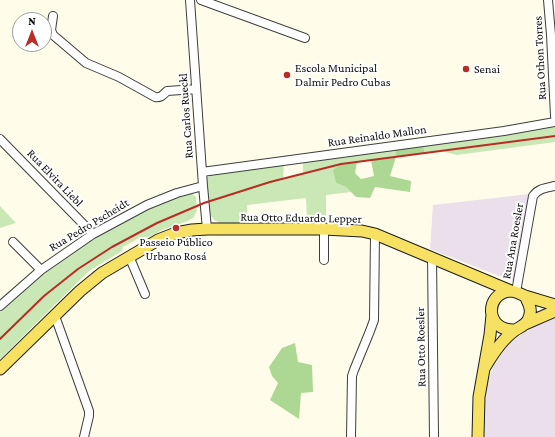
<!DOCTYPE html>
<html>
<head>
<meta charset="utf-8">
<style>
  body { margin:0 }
  #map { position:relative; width:555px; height:437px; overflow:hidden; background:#fffdea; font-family:"Crimson Pro",serif }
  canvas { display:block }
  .north { position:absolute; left:12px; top:12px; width:40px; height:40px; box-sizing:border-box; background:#fff; border:1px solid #9d9d9d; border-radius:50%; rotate:0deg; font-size:11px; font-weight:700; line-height:16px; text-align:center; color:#0b0b0b }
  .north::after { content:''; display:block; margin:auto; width:14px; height:18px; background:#b82d26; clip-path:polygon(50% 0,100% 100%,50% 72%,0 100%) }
</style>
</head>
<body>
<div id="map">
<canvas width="555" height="437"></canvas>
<div class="north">N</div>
</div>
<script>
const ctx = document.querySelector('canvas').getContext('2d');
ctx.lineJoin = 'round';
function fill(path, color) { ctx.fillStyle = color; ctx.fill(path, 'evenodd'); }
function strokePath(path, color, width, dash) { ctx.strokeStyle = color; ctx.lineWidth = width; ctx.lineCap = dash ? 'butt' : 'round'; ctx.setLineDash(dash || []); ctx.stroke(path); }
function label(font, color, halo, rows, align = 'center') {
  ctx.font = font + ' "Crimson Pro",serif'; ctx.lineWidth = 4; ctx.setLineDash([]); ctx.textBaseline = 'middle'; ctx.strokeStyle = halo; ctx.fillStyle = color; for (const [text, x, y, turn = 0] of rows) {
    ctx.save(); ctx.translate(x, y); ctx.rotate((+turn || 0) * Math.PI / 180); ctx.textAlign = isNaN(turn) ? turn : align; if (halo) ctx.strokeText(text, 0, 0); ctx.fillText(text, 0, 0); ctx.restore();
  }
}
const industrial = new Path2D(`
  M529 194 517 283 430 249 433 205Z
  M555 316V437H485V406L487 385 493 366 511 342 539 323Z`);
const green = new Path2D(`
  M555 126V142L457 155 441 151 425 153 423 145 525 132Z
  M395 149 396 157 341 164 336 183 346 187 351 192 326 195V223L307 222 306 198 247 205 248 224C240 224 230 226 223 224 202 219 207 194 206 178L214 174 284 165 283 179 303 174V162Z
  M188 190 196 197 197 210 194 217 188 221 162 230 149 237H141L123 247 122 251 89 271 83 277 0 359V306L93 234Z
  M0 206 16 223 0 228Z`);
const forest = new Path2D(`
  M423 145 425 153 396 157 390 176 411 181 410 192 375 187 370 198 356 197 346 187 336 183 333 170 341 164 357 162 355 173 361 179 374 176 371 160 396 157 395 149Z
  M295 343 298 362 312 365 313 392 301 393 299 419 270 400 278 383 272 376 269 367 282 348Z`);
const minor = new Path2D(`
  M190 0 203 186 207 229
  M201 0 305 38
  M548 0 551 35 555 116
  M53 16 51 30 53 35 86 63 119 77 155 97C161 98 163 95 167 91L196 89
  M0 139 93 234
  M202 172 504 131 555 122
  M324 229V260
  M13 242 41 270
  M129 256 145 294
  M432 257 434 437
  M516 292 533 196C539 188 546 188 555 186
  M0 306 41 270 93 234 147 205 177 193 203 186
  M55 316 89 411V416L84 437
  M351 437 352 376 354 370 370 331 374 320 375 234`);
const major = new Path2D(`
  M525 296 555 305
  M525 324 555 311
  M485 367C492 355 503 339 514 331 519 327 525 326 528 320 533 311 529 304 525 296 521 294 515 291 510 291 485 293 484 331 515 330
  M0 369 80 291 102 273 158 240 176 233 192 230 207 229H324L362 231 375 234 511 291
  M478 437 479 397 490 335 492 315`);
const rail = new Path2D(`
  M0 339 44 296 78 269 112 247 157 223 204 203 270 182 341 164 555 136`);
const markers = [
  [466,69,4,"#b82d26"],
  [287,75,4,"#b82d26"],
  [176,228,4,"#b82d26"]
];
const streetNames = [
  ["Rua Othon Torres",540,58,-93],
  ["Rua Carlos Rueckl",186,116,-94],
  ["Rua Reinaldo Mallon",377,136,-8],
  ["Rua Elvira Liebl",55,178,46],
  ["Rua Otto Eduardo Lepper",301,218,1],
  ["Rua Pedro Pscheidt",89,225,-31],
  ["Rua Ana Roesler",513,241,-80],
  ["Rua Otto Roesler",421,347,-91]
];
const poiNames = [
  ["Escola Municipal",295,68],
  ["Dalmir Pedro Cubas",295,82],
  ["Senai",474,69],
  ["Passeio Público",176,242,"center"],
  ["Urbano Rosá",176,256,"center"]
];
fill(industrial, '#eadfea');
fill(green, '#cae8b5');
fill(forest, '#acd894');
strokePath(minor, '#3e3e3e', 10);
strokePath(major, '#1c1c1c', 13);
strokePath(minor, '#fff', 8);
strokePath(major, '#f7e162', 11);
strokePath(rail, '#b82d26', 2);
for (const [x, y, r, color] of markers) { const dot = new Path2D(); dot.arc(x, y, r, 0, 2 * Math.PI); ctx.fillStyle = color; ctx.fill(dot); strokePath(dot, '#fff', 1.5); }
label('12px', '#0b0b0b', '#fff', streetNames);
label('12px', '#0b0b0b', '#fff', poiNames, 'left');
</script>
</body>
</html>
